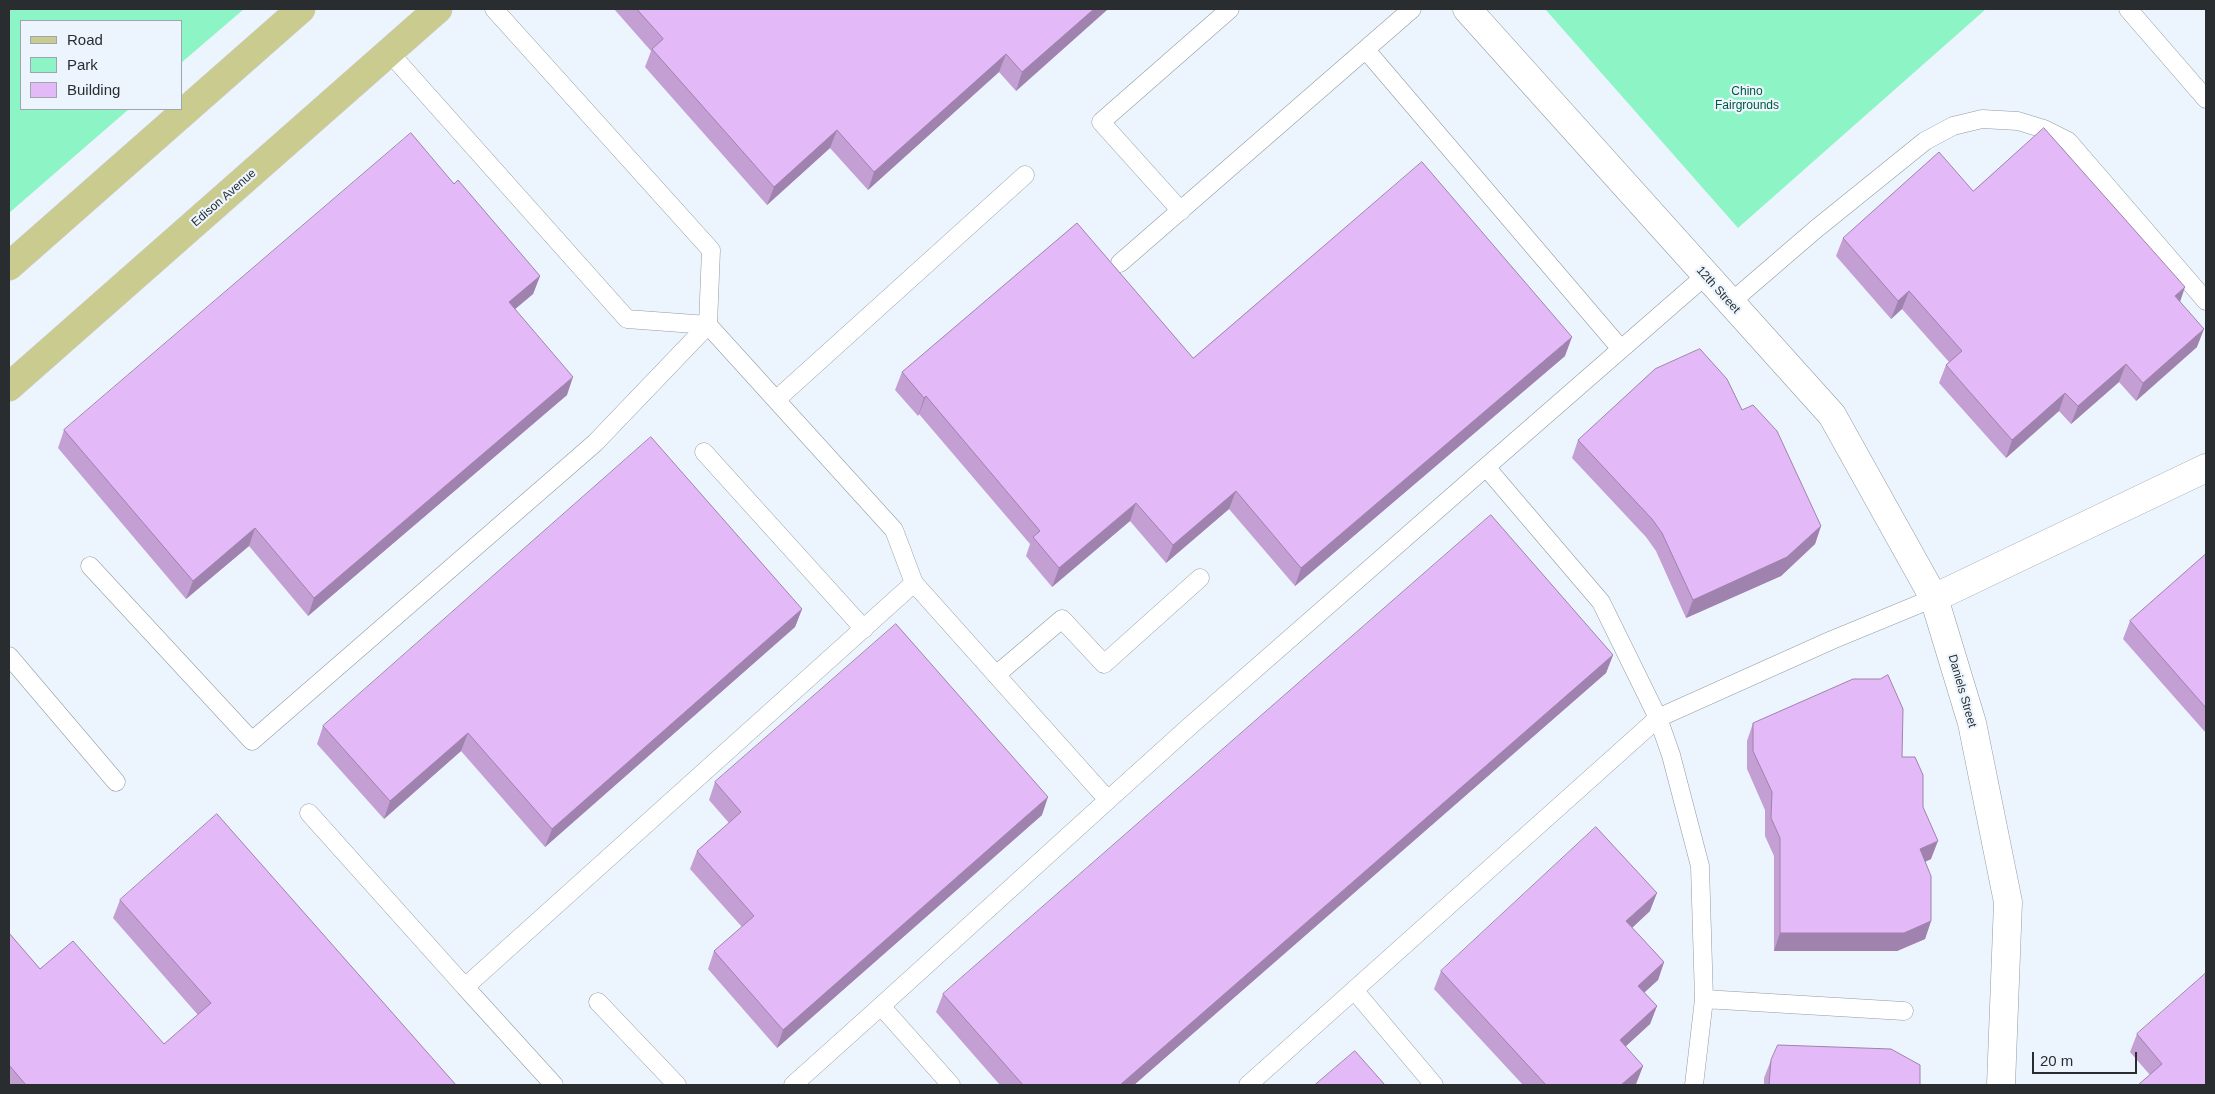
<!DOCTYPE html>
<html>
<head>
<meta charset="utf-8">
<style>
  body { margin:0 }
  #map { position:relative; width:2215px; height:1094px; overflow:hidden; background:#ecf5fe; font-family:Helvetica,sans-serif }
  canvas { display:block }
  .frame { position:absolute; inset:0; border:10px solid #292d30; pointer-events:none }
  .legend { position:absolute; left:20px; top:20px; width:162px; height:90px; box-sizing:border-box; background:#ecf5fe; border:1px solid #9ea5ac; margin:0; padding:6px 9px; list-style:none; font-size:15px; color:#292d30 }
  .legend li { display:flex; align-items:center; gap:10px; height:25px }
  .legend b { width:25px; border:1px solid #9ea5ac }
  .scale { position:absolute; left:2032px; top:1052px; width:105px; height:22px; box-sizing:border-box; border:2px solid #292d30; border-top:0; padding-left:6px; font-size:15px; line-height:18px; white-space:nowrap; color:#292d30; -webkit-text-stroke:4px #ecf5fe; paint-order:stroke }
</style>
</head>
<body>
<div id="map">
<canvas width="2215" height="1094"></canvas>
<div class="frame"></div>
<ul class="legend">
<li><b style="height:6px;background:#c9cb8f"></b>Road</li>
<li><b style="height:14px;background:#8df5c5"></b>Park</li>
<li><b style="height:14px;background:#e3b9f7"></b>Building</li>
</ul>
<div class="scale">20 m</div>
</div>
<script>
const ctx = document.querySelector('canvas').getContext('2d');
ctx.lineJoin = 'round';
function fill(path, color) { ctx.fillStyle = color; ctx.fill(path, 'evenodd'); }
function strokePath(path, color, width, dash) { ctx.strokeStyle = color; ctx.lineWidth = width; ctx.lineCap = dash ? 'butt' : 'round'; ctx.setLineDash(dash || []); ctx.stroke(path); }
function label(font, color, halo, rows, align = 'center') {
  ctx.font = font + ' Helvetica,sans-serif'; ctx.lineWidth = 4.5; ctx.setLineDash([]); ctx.textBaseline = 'middle'; ctx.strokeStyle = halo; ctx.fillStyle = color; for (const [text, x, y, turn = 0] of rows) {
    ctx.save(); ctx.translate(x, y); ctx.rotate((+turn || 0) * Math.PI / 180); ctx.textAlign = isNaN(turn) ? turn : align; if (halo) ctx.strokeText(text, 0, 0); ctx.fillText(text, 0, 0); ctx.restore();
  }
}
const green = new Path2D(`
  M9 9H244L181 63V21H21V109H129L9 213Z
  M1545 9H1986L1738 228Z`);
const service = new Path2D(`
  M2128 9 2206 99
  M1366 50 1621 349
  M389 52 627 319 708 325 894 530 914 583 1108 800 1190 726 1486 467
  M1181 211 1101 122 1230 9
  M1120 263 1412 9
  M1730 303 1816 229 1925 141 1953 126 1982 119 2018 121 2044 129 2068 141 2206 301
  M777 399 1025 175
  M704 452 864 629
  M90 566 252 741 595 443 708 325 711 250 494 9
  M9 656 116 782
  M996 675 1062 619 1104 664 1200 578
  M309 813 465 987
  M1354 990 1434 1085
  M1704 999 1904 1011
  M598 1002 677 1085
  M554 1085 465 987 914 583
  M793 1085 881 1006
  M951 1085 881 1006 1108 800
  M1248 1085 1658 718 1601 602 1486 467 1705 276
  M1694 1085 1704 999 1700 866 1671 755 1658 718 1832 640 1934 598`);
const minor = new Path2D(`
  M1467 9 1832 415 1934 598 1972 723 2008 902 2001 1085
  M1934 598 2206 468`);
const primary = new Path2D(`
  M9 266 301 9
  M9 387 438 9`);
const wall = new Path2D(`
  M614 9H1108L1016 91 999 72 868 190 830 148 767 205 645 67 651 51Z
  M454 184 540 276 533 294 515 309 567 395 308 616 249 546 186 599 58 448 64 430Z
  M1973 191 2180 302 2197 347 2136 401 2119 382 2071 424 2059 411 2006 458 1939 383 1946 365 1949 362 1902 309 1891 319 1836 256 1843 238Z
  M1565 356 1295 586 1229 509 1166 563 1130 521 1052 587 1026 556 1030 544 919 414 918 416 895 390 902 372 1193 358Z
  M1742 410 1821 526 1815 544 1781 576 1686 618 1656 551 1646 537 1572 458 1578 440Z
  M2206 554V733L2123 639 2130 621Z
  M802 609 795 627 545 847 461 751 384 819 317 744 323 726Z
  M1613 655 1606 673 1134 1085H1000L936 1012 943 994Z
  M1753 723 1902 757 1923 807 1931 859 1925 862 1931 921 1925 939 1897 951H1774V856L1765 836V810L1747 769V741Z
  M715 782 1042 815 777 1048 708 969 714 951 742 927 690 869 697 851 729 823 709 800Z
  M120 900 456 1085H9V933L40 969 164 1044 198 1015 113 918Z
  M1650 911 1632 928 1664 962 1658 980 1644 992 1657 1006 1650 1024 1625 1047 1643 1066 1636 1084 1635 1085H1523L1434 989 1441 971Z
  M2137 1034 2206 1085 2150 1075 2130 1052Z
  M1771 1060 1920 1085H1764V1078Z`);
const shadedWall = new Path2D(`
  M1094 9H1108L1016 91 1022 72Z
  M1006 54 999 72 868 190 874 172Z
  M837 130 830 148 767 205 774 187Z
  M540 276 533 294 502 320 509 302Z
  M2185 287 2179 305 2175 296Z
  M1909 291 1902 309 1891 319 1898 301Z
  M2204 329 2197 347 2136 401 2143 383Z
  M1572 337 1565 356 1295 586 1301 568Z
  M2126 364 2119 382 2071 424 2078 406Z
  M573 377 567 395 308 616 314 598Z
  M2065 393 2059 411 2006 458 2012 440Z
  M926 396 919 414 918 416 924 398Z
  M1236 491 1229 509 1166 563 1173 545Z
  M1136 503 1130 521 1052 587 1059 568Z
  M1821 526 1815 544 1781 576 1686 618 1693 600Z
  M255 528 249 546 186 599 193 581Z
  M802 609 795 627 545 847 552 829Z
  M1613 655 1606 673 1134 1085H1120Z
  M468 733 461 751 384 819 390 801Z
  M1048 797 1042 815 777 1048 783 1030Z
  M1938 841 1931 859 1913 867 1920 849Z
  M1657 893 1650 911 1620 939 1626 921Z
  M1931 921 1925 939 1897 951H1774L1780 933Z
  M1664 962 1658 980 1632 1004 1638 986Z
  M1657 1006 1650 1024 1613 1058 1620 1040Z
  M1643 1066 1636 1084 1635 1085H1621Z`);
const building = new Path2D(`
  M637 9H1094L1022 72 1006 54 874 172 837 130 774 187 652 49 663 39Z
  M2044 128 2185 287 2175 296 2204 329 2143 383 2126 364 2078 406 2065 393 2012 440 1946 365 1962 351 1909 291 1898 301 1843 238 1939 152 1973 191Z
  M411 133 454 184 458 180 540 276 509 302 573 377 314 598 255 528 193 581 64 430Z
  M1422 162 1572 337 1301 568 1236 491 1173 545 1136 503 1059 568 1033 537 1040 531 926 396 924 398 902 372 1077 223 1193 358Z
  M1700 349 1727 379 1742 410 1753 405 1777 431 1821 526 1787 557 1693 600 1662 533 1652 519 1578 440 1655 369Z
  M651 437 802 609 552 829 468 733 390 801 323 726Z
  M1491 515 1613 655 1120 1085H1023L943 994Z
  M2206 554V708L2130 621Z
  M896 624 1048 797 783 1030 714 951 754 916 697 851 741 812 715 782Z
  M1888 675 1903 709 1902 757H1915L1923 775V807L1938 841 1920 849 1931 876V921L1904 933H1780V838L1771 818 1772 792 1753 751V723L1853 679H1880Z
  M217 814 456 1085H26L9 1065V933L40 969 73 941 164 1044 211 1003 120 900Z
  M1596 827 1657 893 1626 921 1664 962 1638 986 1657 1006 1620 1040 1643 1066 1621 1085H1546L1441 971Z
  M2206 973V1085H2138L2162 1064 2137 1034Z
  M1778 1045 1891 1049 1920 1065V1085H1769L1771 1060Z
  M1355 1051 1385 1085H1315Z`);
const parkNames = [
  ["Chino",1747,92],
  ["Fairgrounds",1747,106]
];
const streetNames = [
  ["Edison Avenue",224,198,-41],
  ["12th Street",1718,290,48],
  ["Daniels Street",1962,691,74]
];
fill(green, '#8df5c5');
strokePath(service, '#929ba2', 19);
strokePath(minor, '#929ba2', 29);
strokePath(primary, '#d0d1d1', 29);
strokePath(service, '#fff', 18);
strokePath(minor, '#fff', 28);
strokePath(primary, '#c9cb8f', 28);
fill(wall, '#c39fd4');
fill(shadedWall, '#9f82ad');
fill(building, '#e3b9f7');
strokePath(building, '#9f82ad', 1);
label('12px', '#00593b', '#ecf5fe', parkNames);
label('12px', '#292d30', '#ecf5fe', streetNames);
</script>
</body>
</html>
